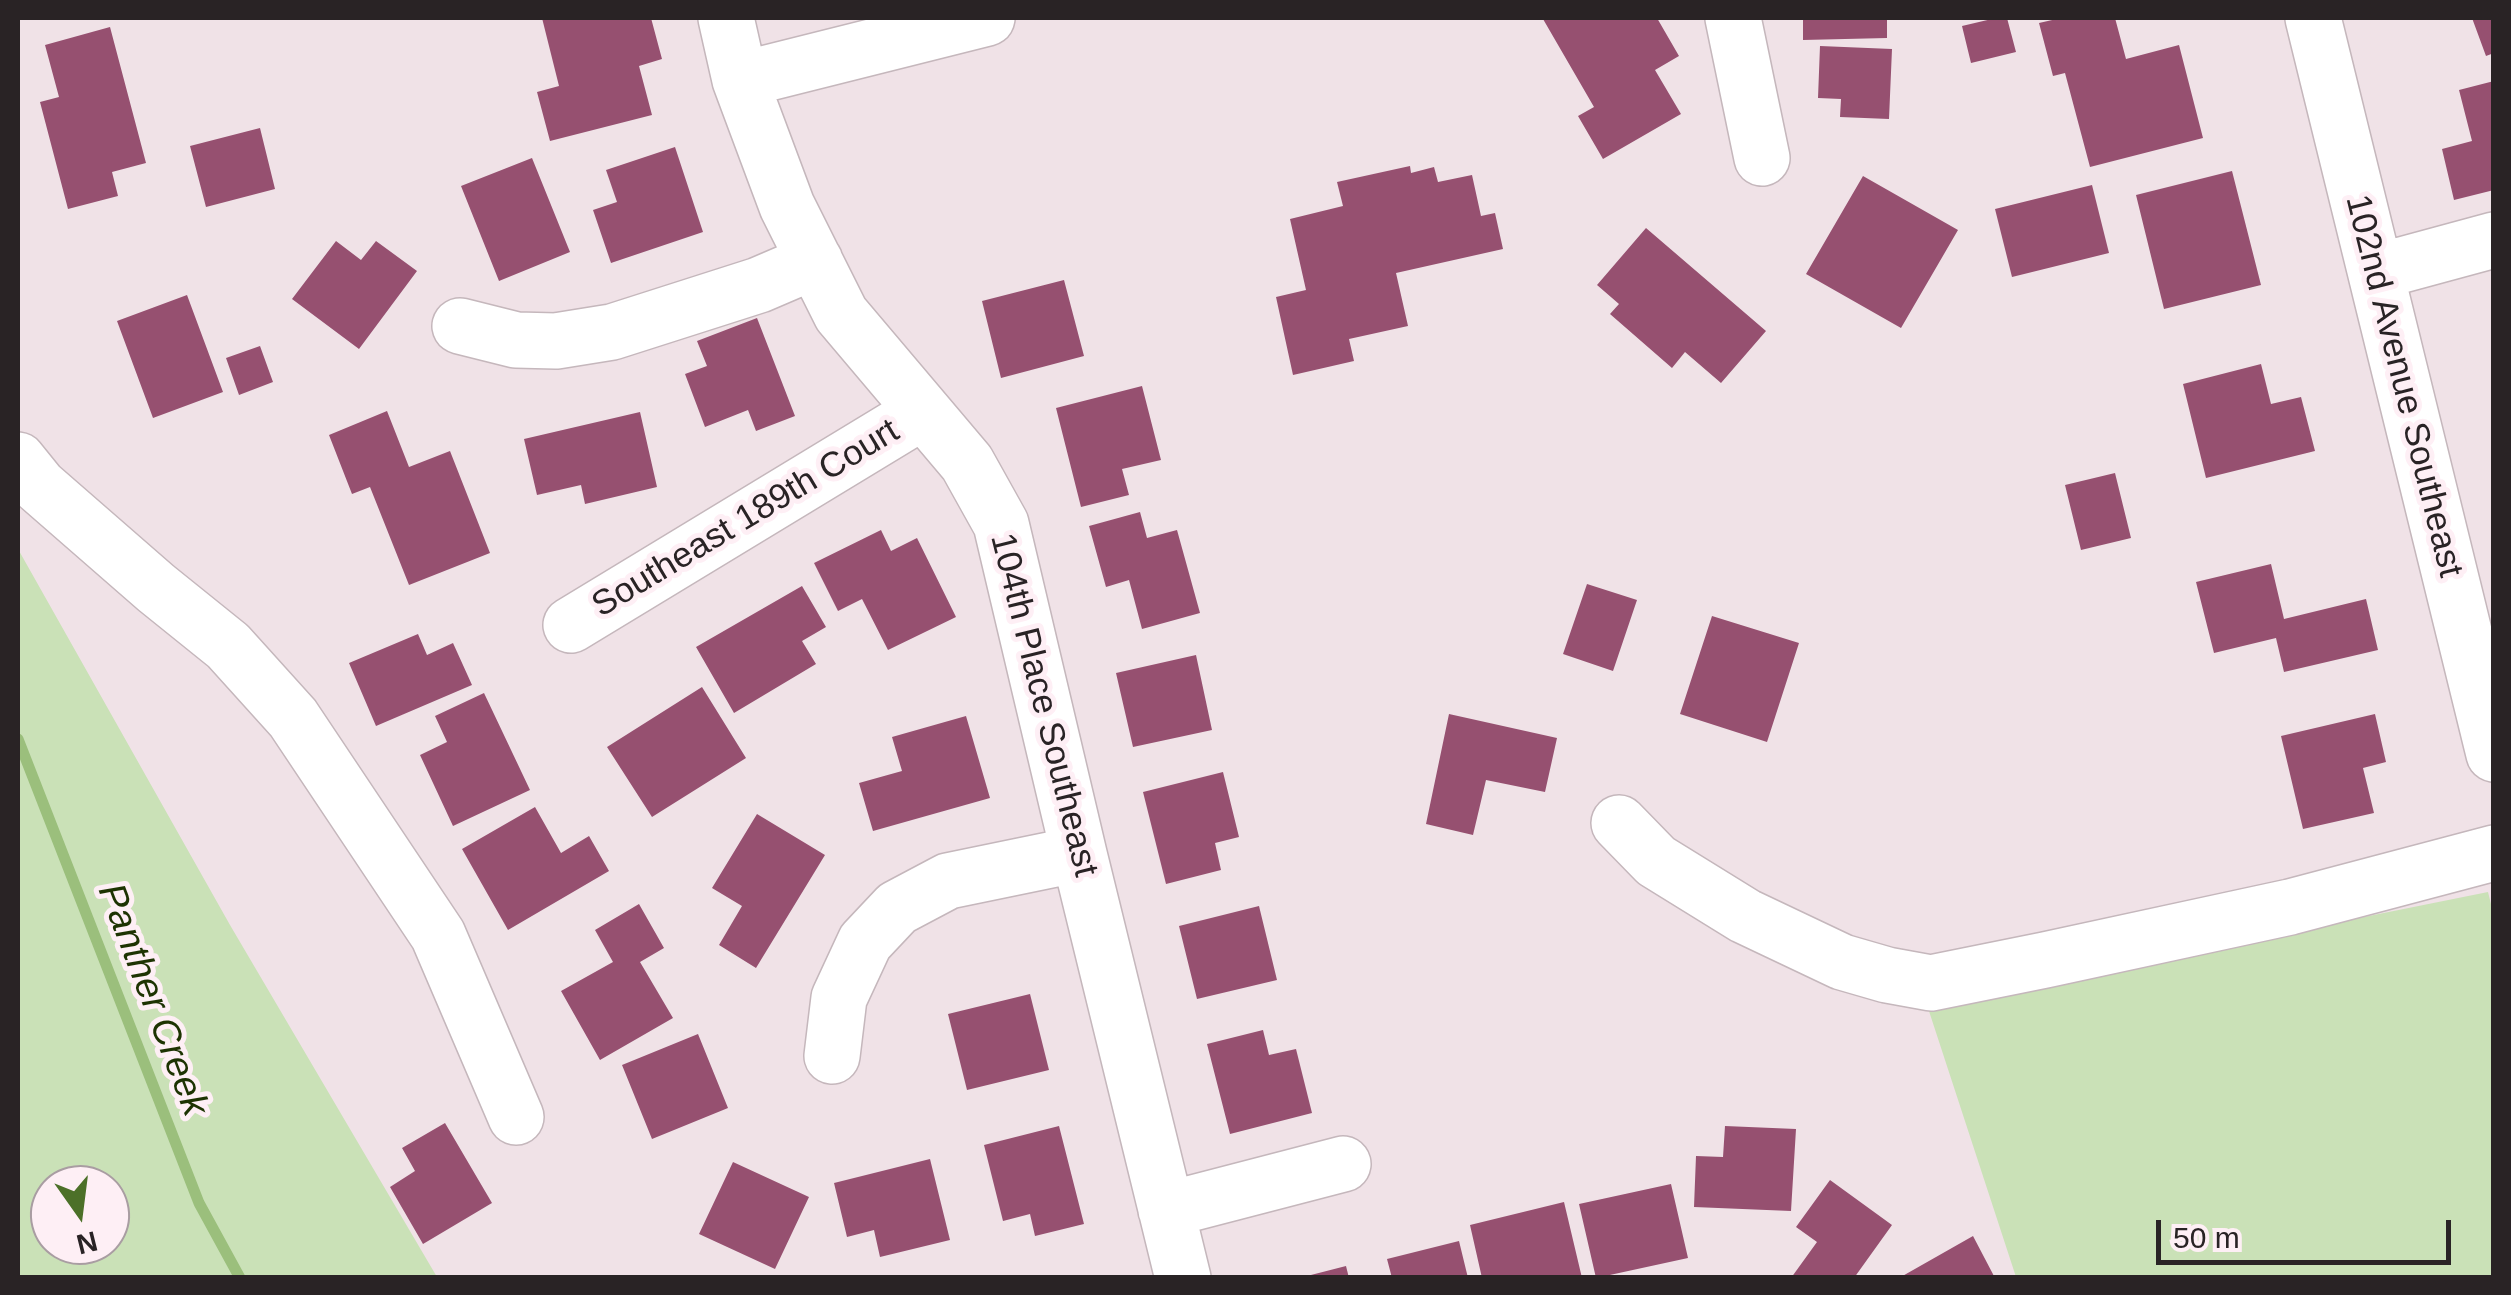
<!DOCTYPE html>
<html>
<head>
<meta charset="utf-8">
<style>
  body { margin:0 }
  #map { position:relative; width:2511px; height:1295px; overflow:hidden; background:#f0e2e7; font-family:Helvetica,sans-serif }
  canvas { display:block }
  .frame { position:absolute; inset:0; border:20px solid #292325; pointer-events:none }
  .north { position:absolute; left:30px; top:1165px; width:100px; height:100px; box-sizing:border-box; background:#feeff5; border:2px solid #a99da2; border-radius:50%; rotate:166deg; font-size:28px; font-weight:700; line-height:40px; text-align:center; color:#292325 }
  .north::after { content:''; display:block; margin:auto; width:35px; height:45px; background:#4c7028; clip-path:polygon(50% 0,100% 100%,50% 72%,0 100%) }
  .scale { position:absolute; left:2156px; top:1220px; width:295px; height:45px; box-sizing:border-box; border:5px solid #292325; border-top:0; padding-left:12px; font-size:30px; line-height:35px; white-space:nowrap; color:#292325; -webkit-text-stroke:8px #feeff5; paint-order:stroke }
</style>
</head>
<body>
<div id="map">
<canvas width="2511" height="1295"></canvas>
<div class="frame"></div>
<div class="north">N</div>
<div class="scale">50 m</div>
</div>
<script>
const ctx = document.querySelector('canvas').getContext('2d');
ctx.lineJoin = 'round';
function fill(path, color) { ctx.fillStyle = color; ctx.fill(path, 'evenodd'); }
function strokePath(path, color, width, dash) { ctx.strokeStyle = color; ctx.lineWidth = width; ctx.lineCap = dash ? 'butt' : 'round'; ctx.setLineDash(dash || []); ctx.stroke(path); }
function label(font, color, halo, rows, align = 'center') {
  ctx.font = font + ' Helvetica,sans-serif'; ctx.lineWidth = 10; ctx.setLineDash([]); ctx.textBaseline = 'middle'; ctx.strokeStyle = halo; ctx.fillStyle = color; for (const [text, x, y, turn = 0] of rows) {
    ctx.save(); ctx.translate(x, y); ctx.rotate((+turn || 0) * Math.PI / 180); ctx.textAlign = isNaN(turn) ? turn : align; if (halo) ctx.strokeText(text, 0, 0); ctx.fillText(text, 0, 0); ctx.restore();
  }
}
const green = new Path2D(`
  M18 549 230 925 437 1277H18ZM50 1185H110V1245H50Z
  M2488 892 2494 916 2493 1277H2016L1927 1005Z`);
const stream = new Path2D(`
  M18 739 199 1203 240 1278`);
const building = new Path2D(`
  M542 18H651L662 59 639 66 652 115 550 141 537 92 559 86Z
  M1546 18H1657L1679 56 1655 70 1681 114 1603 159 1578 116 1594 107 1543 19Z
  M1803 18H1887V38L1803 40Z
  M1996 18H2007L2016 52 1971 63 1962 26Z
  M2061 18H2115L2126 59 2179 45 2203 138 2090 167 2065 73 2053 76 2039 23Z
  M2472 18H2494V53L2486 56Z
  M110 27 146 163 112 172 118 196 68 209 40 102 59 97 45 45Z
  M1820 46 1892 49 1889 119 1840 117 1841 99 1818 98Z
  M2494 81V190L2454 200 2442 149 2472 141 2459 90Z
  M260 128 275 189 206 207 190 146Z
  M675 147 703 232 611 263 593 210 617 202 606 170Z
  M532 158 570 252 499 281 461 186Z
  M1410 166 1411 173 1434 167 1438 182 1472 175 1481 216 1495 213 1503 249 1396 273 1408 326 1349 339 1354 361 1293 375 1276 297 1306 290 1290 219 1343 206 1337 182Z
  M2232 171 2261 285 2164 309 2136 195Z
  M1863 176 1958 230 1901 328 1806 274Z
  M2092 185 2109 253 2012 277 1995 209Z
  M1646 228 1766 331 1721 383 1685 352 1672 368 1610 314 1619 304 1597 285Z
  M336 241 361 260 376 241 417 271 359 349 292 299Z
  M1064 280 1084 356 1001 378 982 301Z
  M187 295 223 392 153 418 117 321Z
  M757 318 795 416 756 431 748 410 705 427 685 374 707 366 697 341Z
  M260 346 273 382 239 395 226 358Z
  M2261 364 2271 404 2301 397 2315 451 2206 478 2183 384Z
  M1142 386 1161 460 1122 469 1129 495 1081 507 1056 408Z
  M387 411 409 467 450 451 490 553 409 585 370 487 352 494 329 435Z
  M640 412 657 487 585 504 581 485 537 495 524 439Z
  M2115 473 2131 538 2081 550 2065 485Z
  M1140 512 1147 538 1177 530 1200 613 1142 629 1129 580 1106 587 1089 526Z
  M881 530 891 551 917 538 956 617 888 650 862 599 838 611 814 563Z
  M2271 564 2284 619 2366 599 2378 650 2284 672 2276 638 2214 653 2196 582Z
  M1587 584 1637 600 1613 671 1563 654Z
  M802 586 826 627 802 641 816 664 734 713 696 647Z
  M1712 616 1799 643 1767 742 1680 714Z
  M418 634 427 655 453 643 472 685 376 726 349 663Z
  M1196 655 1212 730 1133 747 1116 673Z
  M702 687 746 758 652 817 607 747Z
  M484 693 530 790 453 826 420 755 447 742 435 716Z
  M1449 714 1557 738 1545 792 1486 780 1473 835 1426 824Z
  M2375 714 2386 762 2363 768 2374 813 2303 829 2281 736Z
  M966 716 990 798 873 831 859 783 902 771 892 737Z
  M1223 772 1239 837 1215 843 1221 870 1166 884 1143 792Z
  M535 807 561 853 589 836 609 871 508 930 462 849Z
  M757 814 825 855 756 968 719 945 742 906 712 888Z
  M639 904 664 948 640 962 673 1018 600 1060 561 991 613 962 595 930Z
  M1259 906 1277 980 1197 999 1179 926Z
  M1030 994 1049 1070 967 1090 948 1014Z
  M1263 1030 1269 1055 1296 1049 1312 1113 1230 1134 1207 1044Z
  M698 1034 728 1108 652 1139 622 1065Z
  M445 1123 492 1203 423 1244 390 1187 415 1171 402 1148Z
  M1059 1126 1084 1224 1035 1236 1030 1214 1003 1221 984 1145Z
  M1725 1126 1796 1129 1791 1211 1694 1207 1696 1156 1723 1157Z
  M930 1159 950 1240 880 1257 874 1230 847 1237 834 1183Z
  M733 1162 809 1197 775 1269 699 1234Z
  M1830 1180 1892 1225 1854 1278H1791L1817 1242 1796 1227Z
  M1671 1184 1688 1258 1596 1278 1579 1204Z
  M1564 1202 1582 1278H1482L1470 1225Z
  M1973 1236 1995 1278H1899Z
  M1459 1241 1468 1278H1392L1387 1259Z
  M1346 1266 1349 1278H1307V1276Z`);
const minor = new Path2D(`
  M726 18 740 80 787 206 841 314 967 463 1001 524 1079 854 1183 1278
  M1733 18 1762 158
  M2313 18 2494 754
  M740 80 987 18
  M2376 272 2494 240
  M460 326 516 340 556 341 612 332 759 285 815 261
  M18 460 39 486 156 588 228 646 293 718 438 935 516 1117
  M571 625 922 412
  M1619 823 1656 861 1745 916 1842 962 1887 975 1931 983 2045 960 2290 907 2494 853
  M832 1056 839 998 865 942 897 908 948 881 1079 854
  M1166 1210 1343 1164`);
const streetNames = [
  ["102nd Avenue Southeast",2403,386,76],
  ["Southeast 189th Court",746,519,-31],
  ["104th Place Southeast",1043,705,76]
];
const waterNames = [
  ["Panther Creek",152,1000,69]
];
fill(green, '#cae1b7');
strokePath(stream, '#9bbf7c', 11);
fill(building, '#965070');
strokePath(minor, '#c5b7bc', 58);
strokePath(minor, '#fff', 55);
label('35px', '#292325', '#feeff5', streetNames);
label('italic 38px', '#1d3302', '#feeff5', waterNames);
</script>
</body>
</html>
